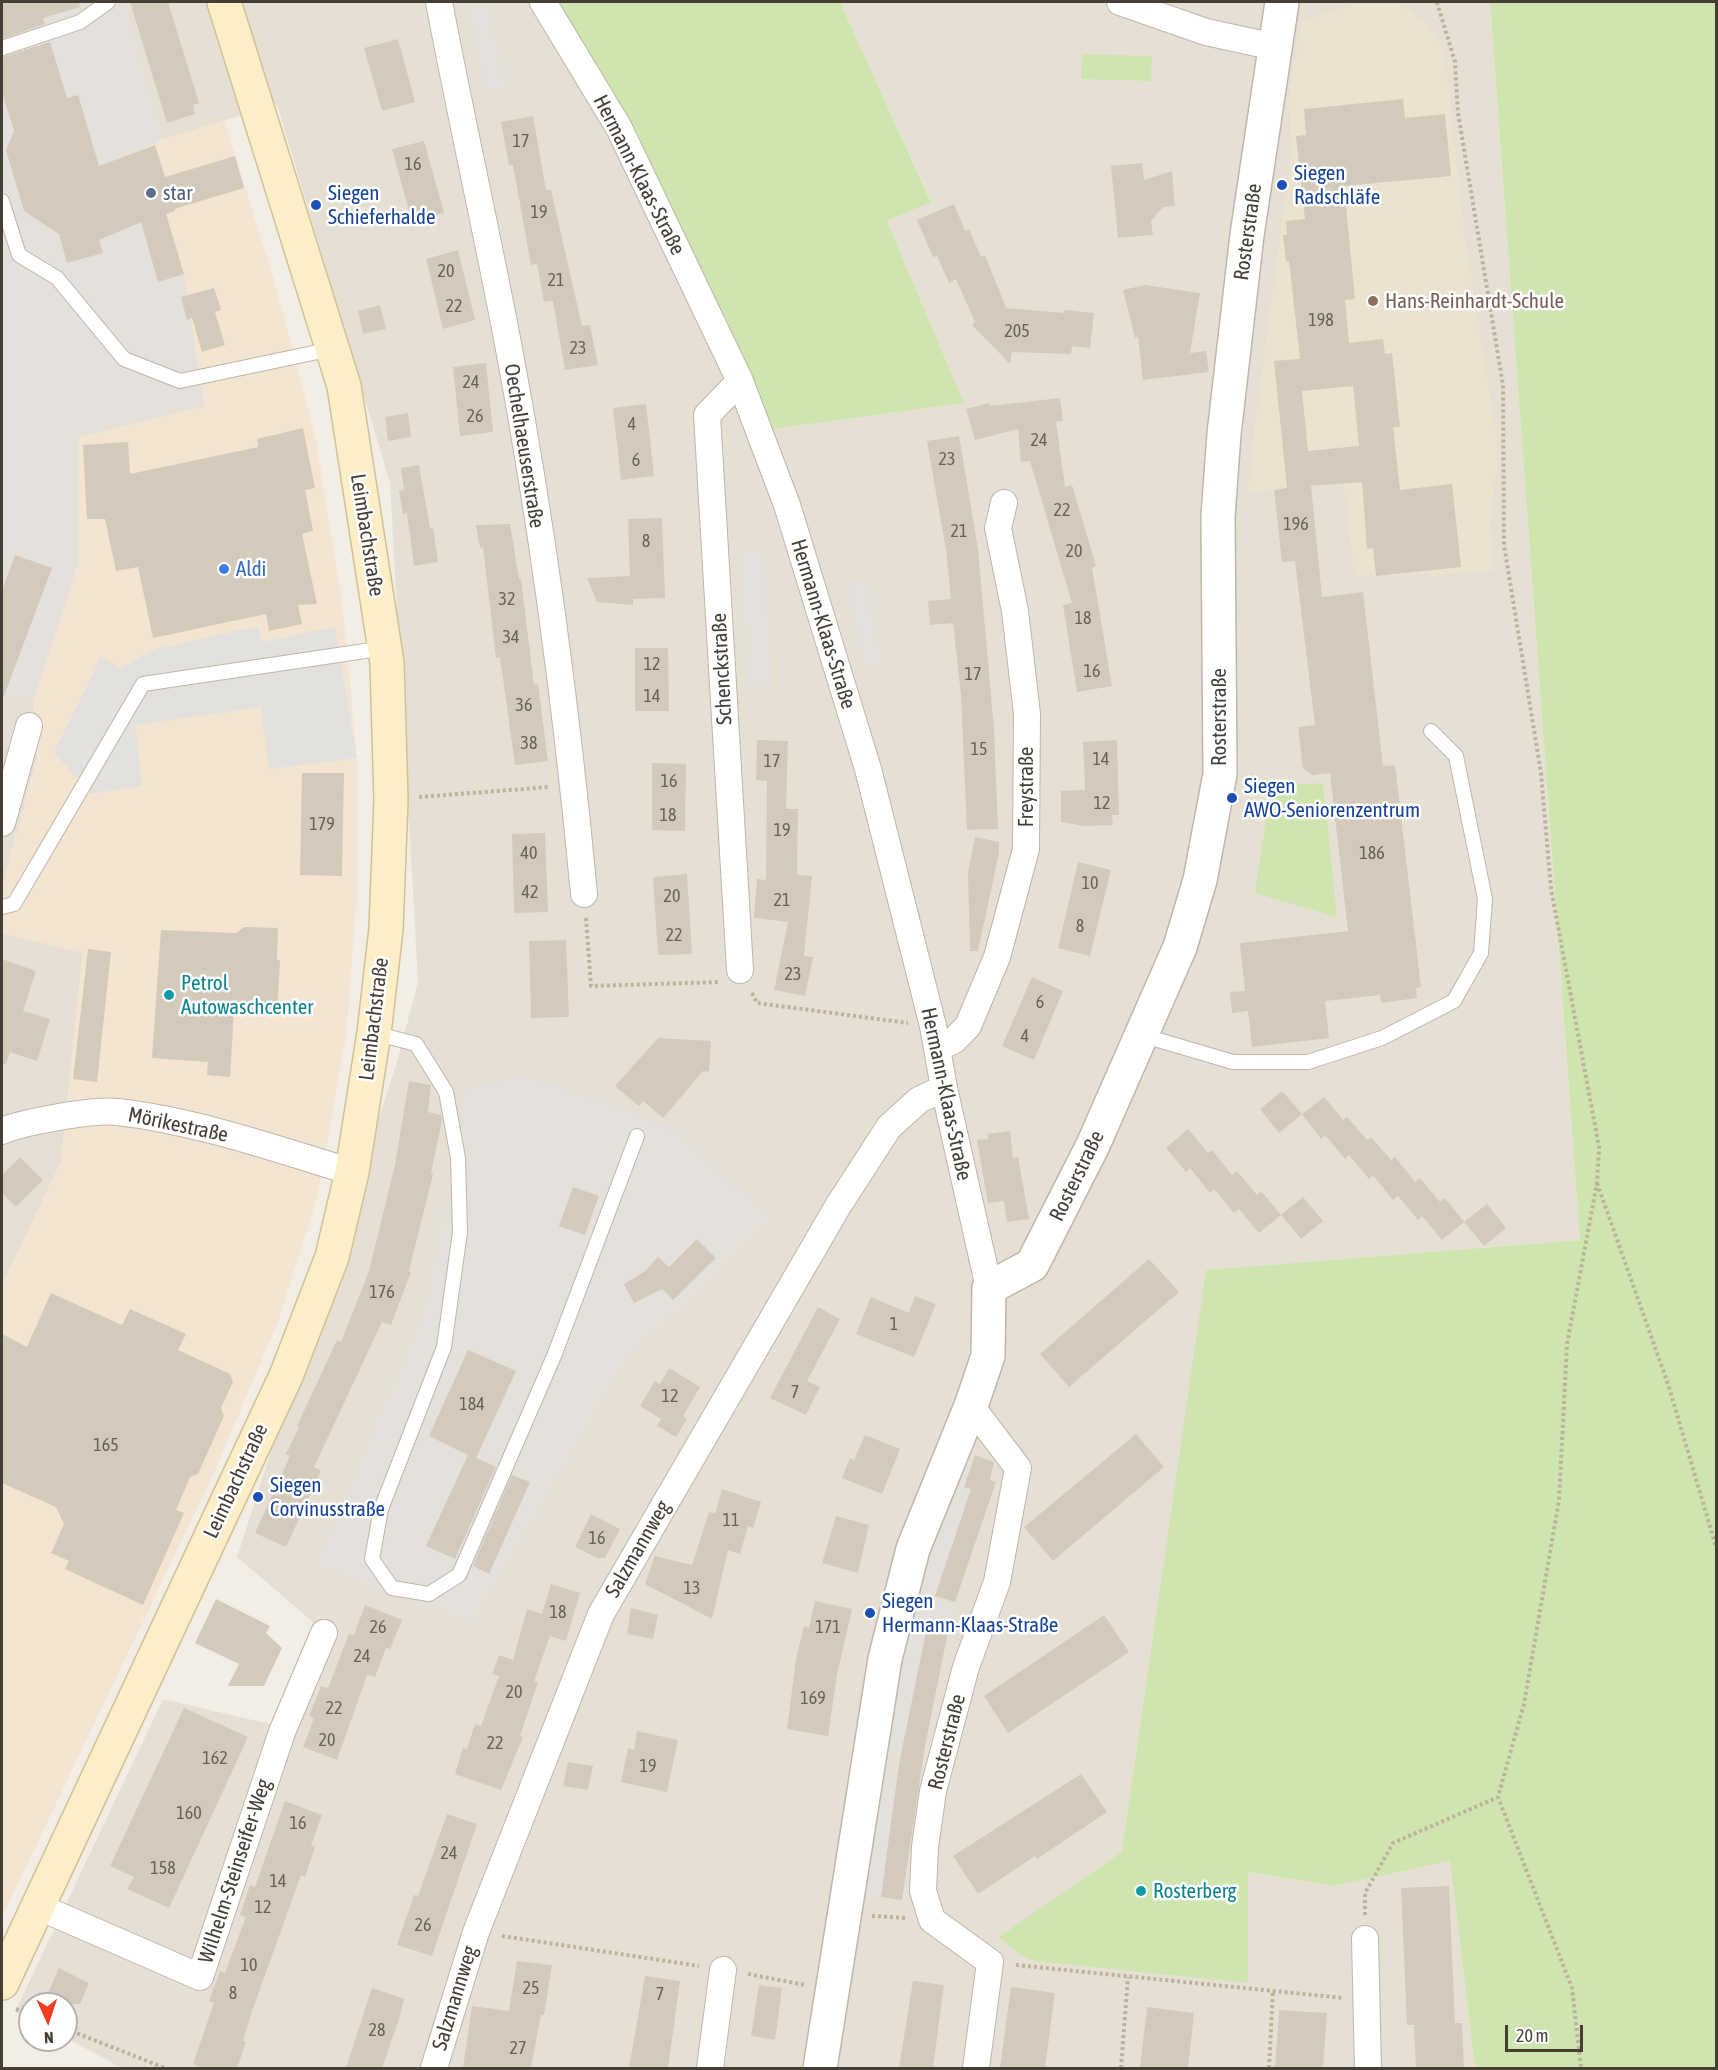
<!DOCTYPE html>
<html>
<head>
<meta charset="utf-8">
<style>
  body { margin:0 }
  #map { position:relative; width:1718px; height:2070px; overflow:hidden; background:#f2eee6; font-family:"Asap Condensed",sans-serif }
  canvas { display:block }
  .frame { position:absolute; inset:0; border:3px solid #443e35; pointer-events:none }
  .north { position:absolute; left:18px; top:1992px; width:60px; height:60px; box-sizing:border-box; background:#fff; border:2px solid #b4b2ae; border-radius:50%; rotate:177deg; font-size:16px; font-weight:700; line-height:24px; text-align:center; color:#443e35 }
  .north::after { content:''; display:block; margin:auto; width:21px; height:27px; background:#f03c1f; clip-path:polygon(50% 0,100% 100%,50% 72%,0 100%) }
  .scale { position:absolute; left:1505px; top:2025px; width:78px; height:27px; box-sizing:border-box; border:3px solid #443e35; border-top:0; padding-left:8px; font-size:18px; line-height:21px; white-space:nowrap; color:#443e35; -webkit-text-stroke:4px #fff; paint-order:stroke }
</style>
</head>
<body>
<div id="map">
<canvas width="1718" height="2070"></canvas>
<div class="frame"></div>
<div class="north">N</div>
<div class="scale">20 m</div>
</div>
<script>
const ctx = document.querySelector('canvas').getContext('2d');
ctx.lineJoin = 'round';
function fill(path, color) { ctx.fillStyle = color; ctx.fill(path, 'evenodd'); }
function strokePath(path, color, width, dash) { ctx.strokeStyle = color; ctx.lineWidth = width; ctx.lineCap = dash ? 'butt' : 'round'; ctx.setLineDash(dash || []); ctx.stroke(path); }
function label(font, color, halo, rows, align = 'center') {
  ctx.font = font + ' "Asap Condensed",sans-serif'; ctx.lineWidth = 5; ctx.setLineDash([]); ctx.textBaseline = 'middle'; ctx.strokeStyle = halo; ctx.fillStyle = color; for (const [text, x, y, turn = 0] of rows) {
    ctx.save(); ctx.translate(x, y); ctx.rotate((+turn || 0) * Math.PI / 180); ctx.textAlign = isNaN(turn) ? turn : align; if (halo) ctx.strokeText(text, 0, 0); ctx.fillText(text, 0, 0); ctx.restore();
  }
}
const residential = new Path2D(`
  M124 2H557L773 429 964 403 887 221 931 201 840 2H1490L1580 1240 1206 1270 1248 1872 1334 1886 1450 1861 1475 2068H122L66 2038V2004H30V2019L15 2012 163 1699 270 1724 313 1622 237 1557 397 1062 418 982 390 483 277 104 162 140ZM468 1088 773 1217 625 1359 472 1622 317 1564 426 1310Z
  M2 690 33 701 37 758 2 888Z
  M2 933 83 952 61 1162 2 1285Z`);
const commercial = new Path2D(`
  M224 120 275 283 316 439 343 610 357 758V896L346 1037 318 1195 278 1322 213 1475 2 1917V1285L61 1162 83 953 2 933V888L37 758 33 701 79 561V437L158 282 121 158 162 140Z`);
const industrial = new Path2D(`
  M2 2H124L162 140 122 158 158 281 184 274 204 406 79 437V561L33 701 2 690Z
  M468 2H489L506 88 485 92Z
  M765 550 771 686 747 687 741 551Z
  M866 580 883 663 864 667 847 583Z
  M529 1075 669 1126 773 1217 625 1359 472 1622 317 1564 426 1310 468 1088Z
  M967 1452 997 1462 986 1492 992 1495 957 1600 917 1589Z
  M914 1593 955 1605 923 1756 883 1748Z
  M878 1778 919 1784 904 1900 863 1896Z`);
const education = new Path2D(`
  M1362 2H1400L1428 25 1442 47 1447 71 1465 239 1496 432 1497 464 1490 522 1493 572 1354 577 1344 484 1248 492 1255 422 1291 155 1289 98 1301 21Z`);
const green = new Path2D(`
  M557 2H840L931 202 887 221 964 403 773 429Z
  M1490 2H1716V2068H1475L1450 1861 1334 1886 1248 1872V1983L1035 1961 1022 1956 999 1937 1122 1852 1206 1270 1580 1240Z
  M1082 54 1152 56 1151 81 1081 79Z
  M1323 783 1337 917 1255 893 1271 786Z`);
const parking = new Path2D(`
  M258 626 262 642 335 627 357 758 269 769 261 707 135 725 142 786 90 794 54 752 101 657 122 668 156 649Z`);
const building = new Path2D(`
  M2 2H79L80 7 43 18 45 24 2 39Z
  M130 2H168L199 103 193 105 195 114 167 123Z
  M398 39 415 102 382 111 364 48Z
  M50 42 67 98 78 95 99 166 155 145 165 177 235 156 244 188 174 209 175 211 166 214 184 274 158 282 141 222 99 240 103 253 67 263 59 234 24 211 6 150 14 131 2 92V57Z
  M1403 99 1405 118 1445 114 1451 176 1344 186 1355 299 1345 300 1349 343 1383 339 1385 354 1392 353 1400 427H1393L1400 490 1452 484 1461 567 1376 576 1373 548 1367 549 1362 482 1311 486 1322 597 1363 592 1383 766 1395 765 1421 987 1416 988 1417 998 1381 1003 1380 995 1325 1001 1329 1038 1252 1047 1248 1011 1232 1013 1230 992 1245 991 1240 943 1348 931 1330 773 1312 775 1303 768 1298 727 1315 725 1295 561 1282 562 1274 490 1287 488 1274 361 1300 359 1289 261H1286L1283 235H1287L1286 221 1305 219 1296 136 1306 135 1304 109ZM1353 386 1359 446 1308 451 1302 391Z
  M533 116 546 190H551L582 326 590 325 598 365 565 370 553 301 544 302 537 264 531 265 513 165H509L501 122Z
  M424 141 444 213 412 222 392 149Z
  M1142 163 1144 180 1172 171 1175 206 1163 207 1151 221 1153 235 1118 238 1111 166Z
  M954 204 965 231 969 229 981 257 985 255 1006 308 1064 313V310L1094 313 1090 348 1072 346 1071 354 1012 352 1010 364 972 325 975 322 956 279 949 283 937 256 933 257 917 220Z
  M458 250 475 320 443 329 426 259Z
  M1145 285 1200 293 1190 353 1206 351 1209 372 1143 380 1138 337 1135 338 1123 290Z
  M214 288 221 310 215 312 225 345 202 352 192 318 187 320 181 297Z
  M380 305 386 329 363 334 358 311Z
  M486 363 493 432 460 436 453 367Z
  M1060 398 1063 421 1056 422 1065 487 1072 485 1096 566 1092 568 1112 686 1077 692 1063 605 1072 603 1030 461 1021 462 1018 429 975 440 966 409 989 403 990 406Z
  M646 404 654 476 621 480 613 408Z
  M408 413 411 437 388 441 385 417Z
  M303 428 315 488 305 490 313 531 302 534 317 604 298 605 302 624 269 631 266 614 153 638 138 567 116 571 105 519H87L83 445 128 442 130 474 258 447 257 439Z
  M959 436 978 549 994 729 998 829 967 830 961 696 953 623 930 625 928 601 951 599 946 550 927 441Z
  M419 465 430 528H433L438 562 414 566 407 513 403 514 399 491 404 490 401 468Z
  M662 518 665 598 633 599V605L597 602 587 578 630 576 628 519Z
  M510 524 519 579H521L534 685 538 684 548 761 515 765 500 657 496 658 483 547 480 548 476 525Z
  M15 555 52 568 4 696H2V591Z
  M635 648H668L669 711H635Z
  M757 740 788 741 786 809H798L797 875 812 876 804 956 813 957 805 996 774 990 788 922 754 918 757 879 766 880 767 781 756 780Z
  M1117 740 1119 815H1112L1113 825 1084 826 1061 822V791L1085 790 1083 742Z
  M652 763 686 764 685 831 652 830Z
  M302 773H344L342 876 300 875Z
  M545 833 548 912 514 913 512 834Z
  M975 837 999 842V853L978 951H970L968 872Z
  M1078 862 1111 870 1090 956 1058 948Z
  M687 874 692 954 658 955 653 877Z
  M244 927 278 928 277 960H280L277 1014 234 1011 230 1077 207 1075 208 1062 152 1058 161 930 236 933Z
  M566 940 569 1017 531 1018 529 941Z
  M88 949 111 952 97 1082 73 1079Z
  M2 959 36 971 23 1011 50 1019 37 1061 10 1052 6 1064H2Z
  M1032 977 1063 991 1034 1060 1002 1046Z
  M658 1038 711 1041 709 1072 703 1071 663 1118 643 1101 639 1106 615 1086Z
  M409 1081 431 1085 428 1112 441 1115 442 1120 431 1173 433 1174 409 1271 411 1272 391 1325 382 1322 314 1467 321 1471 286 1547 255 1533 290 1456 286 1454 299 1427 297 1426 337 1340 341 1342 369 1271 395 1165Z
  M1282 1091 1302 1114 1279 1133 1260 1109Z
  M1324 1097 1343 1120 1347 1117 1367 1140 1371 1137 1391 1160 1395 1157 1415 1182 1420 1178 1440 1202 1445 1198 1464 1222 1442 1240 1422 1216 1418 1220 1398 1196 1393 1200 1373 1175 1369 1179 1349 1155 1345 1159 1325 1135 1321 1139 1302 1114Z
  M1188 1129 1208 1153 1212 1150 1232 1175 1237 1171 1257 1195 1261 1191 1281 1215 1259 1233 1239 1209 1234 1213 1214 1189 1210 1193 1190 1168 1186 1172 1166 1148Z
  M1010 1131 1013 1158 1018 1157 1029 1219 1007 1222 1004 1201 988 1203 977 1140 988 1139 987 1134Z
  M20 1157 43 1180 16 1207 2 1193V1175Z
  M573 1187 599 1196 585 1235 559 1226Z
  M1303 1197 1323 1221 1301 1239 1281 1215Z
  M1487 1204 1506 1228 1484 1246 1464 1222Z
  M697 1239 716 1258 673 1300 662 1289 634 1303 624 1284 644 1272 658 1257 669 1267Z
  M1149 1259 1179 1292 1069 1387 1040 1354Z
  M51 1293 122 1325 130 1309 186 1334 178 1350 230 1374 233 1382 221 1408 224 1416 198 1474 190 1477 176 1510 184 1513 143 1605 65 1569 69 1561 51 1553 64 1524 56 1507 2 1483V1334L27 1347Z
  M915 1296 936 1304 914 1357 856 1334 871 1297 909 1313Z
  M818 1307 840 1319 807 1381 820 1387 806 1415 770 1398Z
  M468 1350 516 1371 476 1458 496 1467 455 1559 426 1546 468 1455 429 1436Z
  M669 1368 700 1387 683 1416 687 1419 676 1437 657 1426 661 1419 640 1406 655 1381 660 1384Z
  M1136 1434 1164 1467 1053 1561 1024 1527Z
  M865 1435 900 1449 882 1494 842 1478 850 1458 854 1460Z
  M975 1455 994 1462 990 1480 996 1482 955 1602 935 1596 971 1489 973 1490 964 1487Z
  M512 1475 530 1482 489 1574 473 1566Z
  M722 1489 761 1502 753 1528 748 1526 740 1554 728 1550 712 1619 645 1584 655 1556 692 1565 709 1512 715 1514Z
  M591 1514 620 1529 605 1558H597L575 1547Z
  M836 1516 869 1525 858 1573 822 1563Z
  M551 1584 580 1593 566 1641 550 1636 534 1681 538 1682 520 1736 523 1737 501 1790 455 1774 463 1748 467 1749 475 1724 481 1726 499 1676 492 1674 499 1655 513 1660 527 1609 542 1614Z
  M216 1599 270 1626 266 1633 282 1648 264 1686H228L239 1664 195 1643Z
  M815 1601 852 1609 837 1675 828 1736 787 1729 796 1659 804 1626 809 1628Z
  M365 1605 402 1620 390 1649 386 1648 375 1677 367 1675 337 1760 303 1747 314 1718 309 1716 321 1686 328 1688 349 1634 354 1635Z
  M631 1608 658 1615 653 1639 627 1634Z
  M1104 1615 1129 1652 1008 1733 984 1696Z
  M927 1627 948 1632 925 1746 902 1900 881 1897 899 1764Z
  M184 1708 248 1737 169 1908 127 1889 134 1877 110 1866Z
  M637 1731 678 1740 667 1792 621 1782 628 1748 634 1750Z
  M568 1762 593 1766 588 1790 563 1786Z
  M1081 1774 1107 1812 1037 1859 1035 1856 978 1894 953 1856Z
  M285 1801 322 1815 311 1846 315 1847 305 1877 301 1875 251 2014 243 2041 246 2042 237 2068H204L193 2064 214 2003 209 2001 220 1971 225 1973 246 1917 240 1915 250 1885 255 1887Z
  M447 1814 477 1824 432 1956 397 1945 414 1895 418 1896Z
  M1449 1886 1455 2023H1462L1464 2068H1416L1414 2025H1407L1401 1888Z
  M517 1961 552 1965 544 2015 541 2014 531 2068H463L472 2006 509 2011Z
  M59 1968 89 1983 80 2004H43Z
  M645 1976 680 1981 668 2068H629Z
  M913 1981 944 1985 933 2068H899Z
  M759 1985 782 1988 775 2040 751 2036Z
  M1011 1987 1055 1993 1045 2068H1000Z
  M372 1988 404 1999 399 2019 382 2068H346Z
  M1147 2007 1194 2013 1188 2068H1140Z
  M1279 2010 1327 2013 1323 2068H1275Z`);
const path = new Path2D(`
  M1437 2 1455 62 1458 113 1503 385 1504 545 1541 773 1551 889 1599 1147 1597 1183 1567 1344 1559 1500 1524 1704 1498 1797 1572 1988 1581 2068
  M419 797 549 787
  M586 918 591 986 720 982
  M752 993 757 1003 908 1023
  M1597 1183 1669 1387 1716 1547
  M1365 1915V1893L1393 1843 1498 1797
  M872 1916 907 1918
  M502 1936 699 1966
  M1016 1965 1343 1998
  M748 1974 805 1985
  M16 2009 30 2014
  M66 2029 165 2068
  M1121 2068 1128 1977
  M1269 2068 1273 1991`);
const service = new Path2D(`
  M2 48 80 22 108 2
  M2 201 19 255 57 278 124 359 180 381 332 349
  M2 907 14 904 143 684 385 648
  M374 1033 416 1044 446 1092 458 1158 460 1232 444 1347 381 1509 372 1559 392 1588 429 1594 459 1575 554 1356 637 1136
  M1141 1035 1233 1062H1308L1382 1038 1454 1001 1481 953 1485 899 1456 756 1431 731`);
const minor = new Path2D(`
  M439 2C461 118 487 233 509 349 543 529 567 712 584 894
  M543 2 619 128 740 381 787 505 868 769 933 1026 944 1088 989 1288
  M1120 2 1206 32 1275 47
  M740 381 707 415 740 970
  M2 823 29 726
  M937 1048 953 1041 968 1026 997 957 1026 849 1027 714 1015 611 998 528 1004 503
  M2 1131C23 1122 94 1109 118 1112 196 1121 277 1149 352 1172
  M971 1406 1018 1468 997 1582 966 1667 933 1791 925 1847 923 1891 932 1920 990 1962 976 2068
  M37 1906 200 1977 282 1732 324 1633
  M1365 1939 1368 2068
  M434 2068 476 1932 601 1614 838 1206 889 1127 919 1100 944 1088
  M710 2068 723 1970`);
const tertiary = new Path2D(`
  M820 2068 885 1659 913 1549 971 1406 988 1356 989 1288 1032 1265 1093 1145 1180 947 1200 880 1220 774 1218 516 1224 434 1247 235 1282 2`);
const secondary = new Path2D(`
  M2 1983 286 1376 332 1257 352 1172 374 1033 386 929 391 800 387 663 344 386 224 2`);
const markers = [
  [1282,185,6,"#1a4fb4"],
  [151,193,6,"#5c6f8a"],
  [316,205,6,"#1a4fb4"],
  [1373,301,6,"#8d6e63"],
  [224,569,6,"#3f7fe0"],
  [1232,798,6,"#1a4fb4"],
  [169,995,6,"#0f9aa8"],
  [258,1497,6,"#1a4fb4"],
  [870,1613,6,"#1a4fb4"],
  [1141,1891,6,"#0f9aa8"]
];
const numberNames = [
  ["17",521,141],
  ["16",413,164],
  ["19",539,212],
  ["20",446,271],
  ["21",556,280],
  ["22",454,306],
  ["198",1321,320],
  ["205",1017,331],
  ["23",578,348],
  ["24",471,382],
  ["26",475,416],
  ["4",632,424],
  ["24",1039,440],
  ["23",947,459],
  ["6",636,460],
  ["22",1062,510],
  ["196",1296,524],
  ["21",959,531],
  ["8",646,541],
  ["20",1074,551],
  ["32",507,599],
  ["18",1083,618],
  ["34",511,637],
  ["12",652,664],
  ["16",1092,671],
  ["17",973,674],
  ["14",652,696],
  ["36",524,705],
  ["38",529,743],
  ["15",979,749],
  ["14",1101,759],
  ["17",772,761],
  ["16",669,781],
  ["12",1102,803],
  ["18",668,815],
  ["179",322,824],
  ["19",782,830],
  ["40",529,853],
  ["186",1372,853],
  ["10",1090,883],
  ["42",530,892],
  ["20",672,896],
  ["21",782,900],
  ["8",1080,926],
  ["22",674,935],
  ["23",793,974],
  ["6",1040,1002],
  ["4",1025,1036],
  ["176",382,1292],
  ["1",894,1324],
  ["7",795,1392],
  ["12",670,1396],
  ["184",472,1404],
  ["165",106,1445],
  ["11",731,1520],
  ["16",597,1538],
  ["13",692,1588],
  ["18",558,1612],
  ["26",378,1627],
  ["171",828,1627],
  ["24",362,1656],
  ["20",514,1692],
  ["169",813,1698],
  ["22",334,1708],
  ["20",327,1740],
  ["22",495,1743],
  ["162",215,1758],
  ["19",648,1766],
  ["160",189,1813],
  ["16",298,1823],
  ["24",449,1853],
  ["158",163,1868],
  ["14",278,1881],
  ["12",263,1907],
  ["26",423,1925],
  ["10",249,1965],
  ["25",531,1988],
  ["8",233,1993],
  ["7",660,1994],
  ["28",377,2030],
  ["27",518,2048]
];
const transitNames = [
  ["Siegen",1294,173],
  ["Radschläfe",1294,197],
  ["Siegen",328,193],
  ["Schieferhalde",328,217],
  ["Siegen",1244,786],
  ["AWO-Seniorenzentrum",1244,810],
  ["Siegen",270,1485],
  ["Corvinusstraße",270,1509],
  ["Siegen",882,1601],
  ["Hermann-Klaas-Straße",882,1625]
];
const streetNames = [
  ["Hermann-Klaas-Straße",639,175,63],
  ["Rosterstraße",1248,232,-82],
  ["Oechelhaeuserstraße",524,446,81],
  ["Leimbachstraße",367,535,81],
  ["Hermann-Klaas-Straße",823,624,73],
  ["Schenckstraße",722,669,-93],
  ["Rosterstraße",1219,717,-90],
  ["Freystraße",1026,787,-90],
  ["Leimbachstraße",374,1019,-83],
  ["Hermann-Klaas-Straße",946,1094,78],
  ["Mörikestraße",178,1125,12],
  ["Rosterstraße",1077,1176,-64],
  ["Leimbachstraße",236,1481,-65],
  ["Salzmannweg",638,1549,-60],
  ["Rosterstraße",947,1742,-76],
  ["Wilhelm-Steinseifer-Weg",235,1871,-72],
  ["Salzmannweg",455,1998,-73]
];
const serviceNames = [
  ["star",163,193]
];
const educationNames = [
  ["Hans-Reinhardt-Schule",1385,301]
];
const shopNames = [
  ["Aldi",236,569]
];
const cultureNames = [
  ["Petrol",181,983],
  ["Autowaschcenter",181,1007],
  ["Rosterberg",1153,1891]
];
fill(residential, '#e6e0d4');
fill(commercial, '#f3e5d1');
fill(industrial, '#e4e0db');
fill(education, '#ebe3d0');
fill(green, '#cee5b0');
fill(parking, '#e3e1de');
fill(building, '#d3cabc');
strokePath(service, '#bdb6a9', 16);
strokePath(minor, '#bdb6a9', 28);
strokePath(tertiary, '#bdb6a9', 36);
strokePath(secondary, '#d0c197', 36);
strokePath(path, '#beb19b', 4, [3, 3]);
strokePath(service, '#fff', 14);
strokePath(minor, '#fff', 26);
strokePath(tertiary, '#fff', 33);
strokePath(secondary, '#fceec6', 33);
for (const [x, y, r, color] of markers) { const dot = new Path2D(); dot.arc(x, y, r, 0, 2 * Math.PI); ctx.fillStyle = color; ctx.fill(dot); strokePath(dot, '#fff', 2); }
label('18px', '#686157', null, numberNames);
label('21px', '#164399', '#fff', transitNames, 'left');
label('21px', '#443e35', '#fff', streetNames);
label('21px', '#4e5e75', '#fff', serviceNames, 'left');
label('21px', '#785e54', '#fff', educationNames, 'left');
label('21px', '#366cbe', '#fff', shopNames, 'left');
label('21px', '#0d838f', '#fff', cultureNames, 'left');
</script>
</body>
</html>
